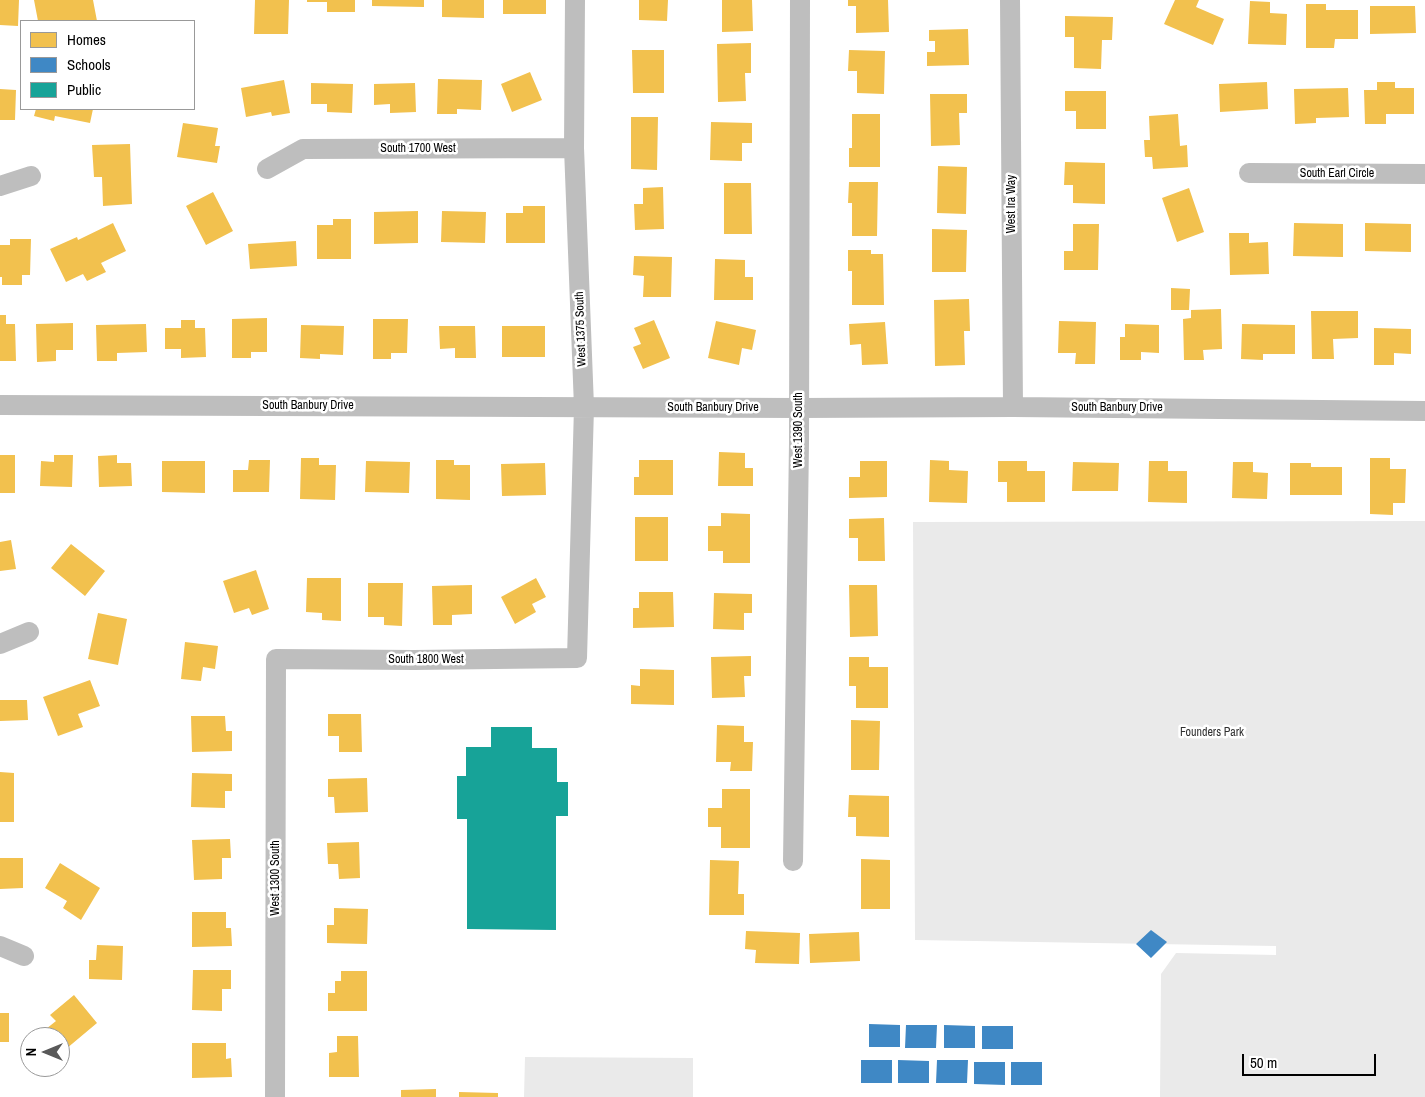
<!DOCTYPE html>
<html>
<head>
<meta charset="utf-8">
<style>
  body { margin:0 }
  #map { position:relative; width:1425px; height:1097px; overflow:hidden; background:#fff; font-family:"Archivo Narrow",sans-serif }
  canvas { display:block }
  .legend { position:absolute; left:20px; top:20px; width:175px; height:90px; box-sizing:border-box; background:#fff; border:1px solid #999; margin:0; padding:6px 9px; list-style:none; font-size:15px; color:#000 }
  .legend li { display:flex; align-items:center; gap:10px; height:25px }
  .legend b { width:25px; border:1px solid #999 }
  .north { position:absolute; left:20px; top:1027px; width:50px; height:50px; box-sizing:border-box; background:#fff; border:1px solid #999; border-radius:50%; rotate:270deg; font-size:14px; font-weight:700; line-height:20px; text-align:center; color:#000 }
  .north::after { content:''; display:block; margin:auto; width:18px; height:22px; background:#595959; clip-path:polygon(50% 0,100% 100%,50% 72%,0 100%) }
  .scale { position:absolute; left:1242px; top:1054px; width:134px; height:22px; box-sizing:border-box; border:2px solid #000; border-top:0; padding-left:6px; font-size:15px; line-height:18px; white-space:nowrap; color:#000; -webkit-text-stroke:4px #fff; paint-order:stroke }
</style>
</head>
<body>
<div id="map">
<canvas width="1425" height="1097"></canvas>
<ul class="legend">
<li><b style="height:14px;background:#f2c14e"></b>Homes</li>
<li><b style="height:14px;background:#3f88c5"></b>Schools</li>
<li><b style="height:14px;background:#17a398"></b>Public</li>
</ul>
<div class="north">N</div>
<div class="scale">50 m</div>
</div>
<script>
const ctx = document.querySelector('canvas').getContext('2d');
ctx.lineJoin = 'round';
function fill(path, color) { ctx.fillStyle = color; ctx.fill(path, 'evenodd'); }
function strokePath(path, color, width, dash) { ctx.strokeStyle = color; ctx.lineWidth = width; ctx.lineCap = dash ? 'butt' : 'round'; ctx.setLineDash(dash || []); ctx.stroke(path); }
function label(font, color, halo, rows, align = 'center') {
  ctx.font = font + ' "Archivo Narrow",sans-serif'; ctx.lineWidth = 5; ctx.setLineDash([]); ctx.textBaseline = 'middle'; ctx.strokeStyle = halo; ctx.fillStyle = color; for (const [text, x, y, turn = 0] of rows) {
    ctx.save(); ctx.translate(x, y); ctx.rotate((+turn || 0) * Math.PI / 180); ctx.textAlign = isNaN(turn) ? turn : align; if (halo) ctx.strokeText(text, 0, 0); ctx.fillText(text, 0, 0); ctx.restore();
  }
}
const green = new Path2D(`
  M1425 521V1097H1160L1161 974 1176 953 1276 955V946L915 940 913 522Z
  M525 1057 693 1058V1097H524Z`);
const homes = new Path2D(`
  M0 0H19L18 26 0 25Z
  M34 0H93L97 21H38Z
  M255 0H289L288 34H254Z
  M307 0H355V12H327V2H307Z
  M372 0H424V7L372 6Z
  M442 0H484V18L442 17Z
  M503 0H546V14H503Z
  M639 0H668L667 21 639 20Z
  M722 0H752L753 31 722 32Z
  M848 0H888L889 32 856 33V6H848Z
  M1175 0H1199L1196 7 1224 19 1213 45 1164 24Z
  M1250 1 1270 2V13L1287 14 1286 45 1248 44Z
  M1306 4H1326V10H1358V39H1335L1334 48H1306Z
  M1370 6H1415L1416 33 1370 34Z
  M1065 16 1113 17 1112 40H1102L1101 69 1074 68V37H1065Z
  M968 29 969 65 927 66V52H935V41H929V30Z
  M751 43V73H745L746 101 718 102 717 44Z
  M632 50H664V93H633Z
  M849 50 885 51 884 94 857 93V71H848Z
  M530 72 542 100 512 112 501 84Z
  M438 79 482 80 481 110 457 109V114H437Z
  M284 80 290 113 272 116 271 112 246 117 241 88Z
  M1267 82 1268 109 1220 112 1219 84Z
  M1377 82H1395V88H1414V114H1386V124H1365L1364 90H1377Z
  M311 83 353 84 352 113 327 112V104H311Z
  M415 83 416 112 390 113V104L374 105V84Z
  M1348 88 1349 117 1316 118V123L1295 124 1294 89Z
  M0 89 16 90 15 120H0Z
  M1065 91H1106V129H1076V111H1065Z
  M930 94H967V113H959L960 145 931 146Z
  M36 109H93L90 123 55 116 54 121 34 116Z
  M852 114H880V167H849V148H852Z
  M1178 114 1180 146 1187 145 1188 167 1153 169 1152 157H1145L1144 140H1150L1149 116Z
  M631 117H658L657 170 631 169Z
  M711 122 752 123V143H742V161L710 160Z
  M183 123 218 128 215 146H220L217 163 177 157Z
  M130 144 132 204 103 206 102 177H94L92 145Z
  M1065 162 1105 163V204L1073 203V185H1064Z
  M938 166 967 167 966 214 937 213Z
  M849 182H878L877 236H852V203H848Z
  M724 183H751L752 234H724Z
  M663 187 664 229 635 230 634 204H643V188Z
  M1189 188 1204 232 1177 242 1162 198Z
  M213 192 233 231 206 245 186 206Z
  M523 206H545V243H506V213H523Z
  M418 211V243L374 244V212Z
  M442 211 486 212 485 243 441 242Z
  M333 219H351V259H317V225H333Z
  M113 223 126 251 101 263 106 272 87 281 83 274 66 282 50 249 77 237 78 240Z
  M1294 223 1343 224V257L1293 256Z
  M1365 223 1411 224V252L1365 251Z
  M1073 224H1099L1098 270H1064V251H1073Z
  M932 229 967 230 966 272H932Z
  M1229 233H1249V243L1268 242 1269 274 1230 275Z
  M10 239H31L30 275H22V285H2V277H0V245H10Z
  M296 241 297 266 250 269 248 244Z
  M848 250H871V254H883L884 305H852V271H848Z
  M634 256 672 257 671 297H643L644 276 633 275Z
  M715 259 745 260V277H753V300H714Z
  M1171 288 1190 289 1189 310H1171Z
  M969 299 970 331H964L965 365 935 366 934 300Z
  M1221 309 1222 349 1203 350 1204 360H1184L1183 319 1191 318V310Z
  M1311 311H1358V338L1333 339 1334 359H1312Z
  M0 315H6V324H15L16 361H0Z
  M267 318V352H251V358H232V319Z
  M373 319H408L407 353H391V359H373Z
  M181 320H195V328H205L206 357 181 358V349H165V328H181Z
  M654 320 670 358 643 369 633 347 641 344 634 328Z
  M716 321 756 330 752 350 742 348 739 365 708 358Z
  M1059 321 1096 322 1095 364H1075L1076 353H1058Z
  M885 322 888 364 862 365 861 344 850 345 849 324Z
  M73 323V350H56V361L37 362 36 324Z
  M146 324 147 352 117 353V361H97L96 325Z
  M1125 324 1159 325V353L1141 352V360H1120V337H1125Z
  M1242 324 1295 325V354H1263V360L1241 359Z
  M301 325 344 326 343 355 320 354V359L300 358Z
  M439 326H475L476 358H455V348L440 349Z
  M502 326H545V357H502Z
  M1374 328 1411 329V354L1394 353V365H1374Z
  M719 452 745 453V468H753V486H718Z
  M0 455H15V493H0Z
  M54 455H73L72 487 40 486 41 461 54 462Z
  M117 455V463H131L132 486 99 487 98 456Z
  M301 458H319V465H336L335 500 300 499Z
  M1370 458H1390V469H1406L1405 503H1393V515L1370 514Z
  M249 460H270L269 492H233V470H248Z
  M436 460H454V465H470V500L436 499Z
  M639 460H673V495H634V477H639Z
  M930 460 949 461V470L968 471 967 503 929 502Z
  M162 461H205V493L162 492Z
  M366 461 410 462 409 493 365 492Z
  M860 461H887V497L849 498V477H860Z
  M998 461H1027V471H1045V502H1007V482H998Z
  M1149 461H1168V471H1187V503L1148 502Z
  M1073 462 1119 463 1118 491H1072Z
  M1233 462H1253V472L1268 473 1267 499 1232 498Z
  M545 463 546 495 502 496 501 464Z
  M1290 463H1311V467H1342V495H1290Z
  M721 513 750 514V563H723V551H708V526H721Z
  M635 517H668V561H635Z
  M884 518 885 561H858V538H849V519Z
  M11 540 16 569 0 571V542Z
  M71 544 105 571 85 596 51 568Z
  M256 570 269 609 252 615 249 608 234 613 223 581Z
  M307 578H341V621L322 620V613L306 612Z
  M536 578 546 597 532 604 536 612 515 624 501 597Z
  M368 583H403L402 626 384 625V617H368Z
  M472 585V614L452 615V625H433L432 586Z
  M849 585H877L878 636 850 637Z
  M639 592H673L674 627 633 628V608H639Z
  M714 593 752 594V613H744V630L713 629Z
  M98 613 127 619 118 665 88 659Z
  M185 642 218 646 215 669 203 667 201 681 181 679Z
  M751 656V676H744L745 697 712 698 711 657Z
  M849 657H869V667H888V708H856V686H849Z
  M640 669 674 670V705L631 704V685L640 686Z
  M90 680 100 706 78 714 83 727 58 736 43 697Z
  M0 700H27L28 720 0 721Z
  M328 714H361L362 752H339V736H328Z
  M191 716H225L226 731H232V751L192 752Z
  M851 720 880 721 879 770H851Z
  M717 725 744 726V742H753L752 771H730L731 762H716Z
  M0 772 14 773V822H0Z
  M192 773 232 774V791H225V808L191 807Z
  M367 778 368 812 335 813 334 797H328V779Z
  M722 789H750V848H721V827H708V808H722Z
  M849 795 889 796V837L856 836V817H848Z
  M230 839 231 858H222V879L194 880 192 840Z
  M359 842 360 878 339 879 338 864H328L327 843Z
  M0 858H23V888L0 889Z
  M861 859 890 860V909H861Z
  M710 860 739 861 738 894H744V915H709Z
  M60 863 100 888 81 920 63 908 67 901 45 888Z
  M334 908 368 909 367 944 327 943V925H334Z
  M192 912H226V928H231L232 946 192 947Z
  M746 931 800 933 799 964 755 963 756 950 745 949Z
  M859 932 860 961 810 963 809 934Z
  M97 945 123 946 122 980 89 979V960H96Z
  M193 970H231V989H222V1011L192 1010Z
  M341 971H367V1011H328V993H335V981H341Z
  M74 995 97 1023 60 1054V1037H36L56 1021 50 1015Z
  M0 1013H9V1042H0Z
  M337 1036H358L359 1077H329V1053L337 1052Z
  M192 1043H226V1059L231 1058 232 1077 192 1078Z
  M436 1089V1097H401V1090Z
  M459 1092 498 1093V1097H459Z`);
const schools = new Path2D(`
  M1151 930 1167 942 1151 958 1136 944Z
  M869 1024 900 1025V1047H869Z
  M906 1025H937L936 1048H905Z
  M944 1025 975 1026V1048H944Z
  M982 1026H1013V1049H982Z
  M861 1060H892V1083H861Z
  M898 1060 929 1061V1083H898Z
  M937 1060H968L967 1083H936Z
  M974 1062H1005V1085L974 1084Z
  M1011 1062H1042V1085H1011Z`);
const public = new Path2D(`
  M491 727H532V748H557V782H568V816H556V930L467 929V819H457V776H466V747H491Z`);
const street = new Path2D(`
  M1010 0 1013 407
  M267 169 303 149 574 148
  M1249 173 1425 174
  M0 186 31 176
  M0 405 799 408 1013 407 1425 411
  M0 644 29 632
  M793 861 799 443 800 0
  M0 946 24 956
  M275 1097 276 659 414 660 577 658 584 407 574 148 575 0`);
const streetNames = [
  ["South 1700 West",418,149],
  ["South Earl Circle",1337,174],
  ["West Ira Way",1012,204,-90],
  ["West 1375 South",581,329,-92],
  ["South Banbury Drive",308,406],
  ["South Banbury Drive",713,408],
  ["South Banbury Drive",1117,408],
  ["West 1390 South",799,430,-90],
  ["South 1800 West",426,660],
  ["West 1300 South",276,878,-90]
];
const parkNames = [
  ["Founders Park",1212,733]
];
fill(green, '#eaeaea');
fill(homes, '#f2c14e');
fill(schools, '#3f88c5');
fill(public, '#17a398');
strokePath(street, '#bebebe', 20);
label('12px', '#000', '#fff', streetNames);
label('12px', '#303030', '#fff', parkNames);
</script>
</body>
</html>
